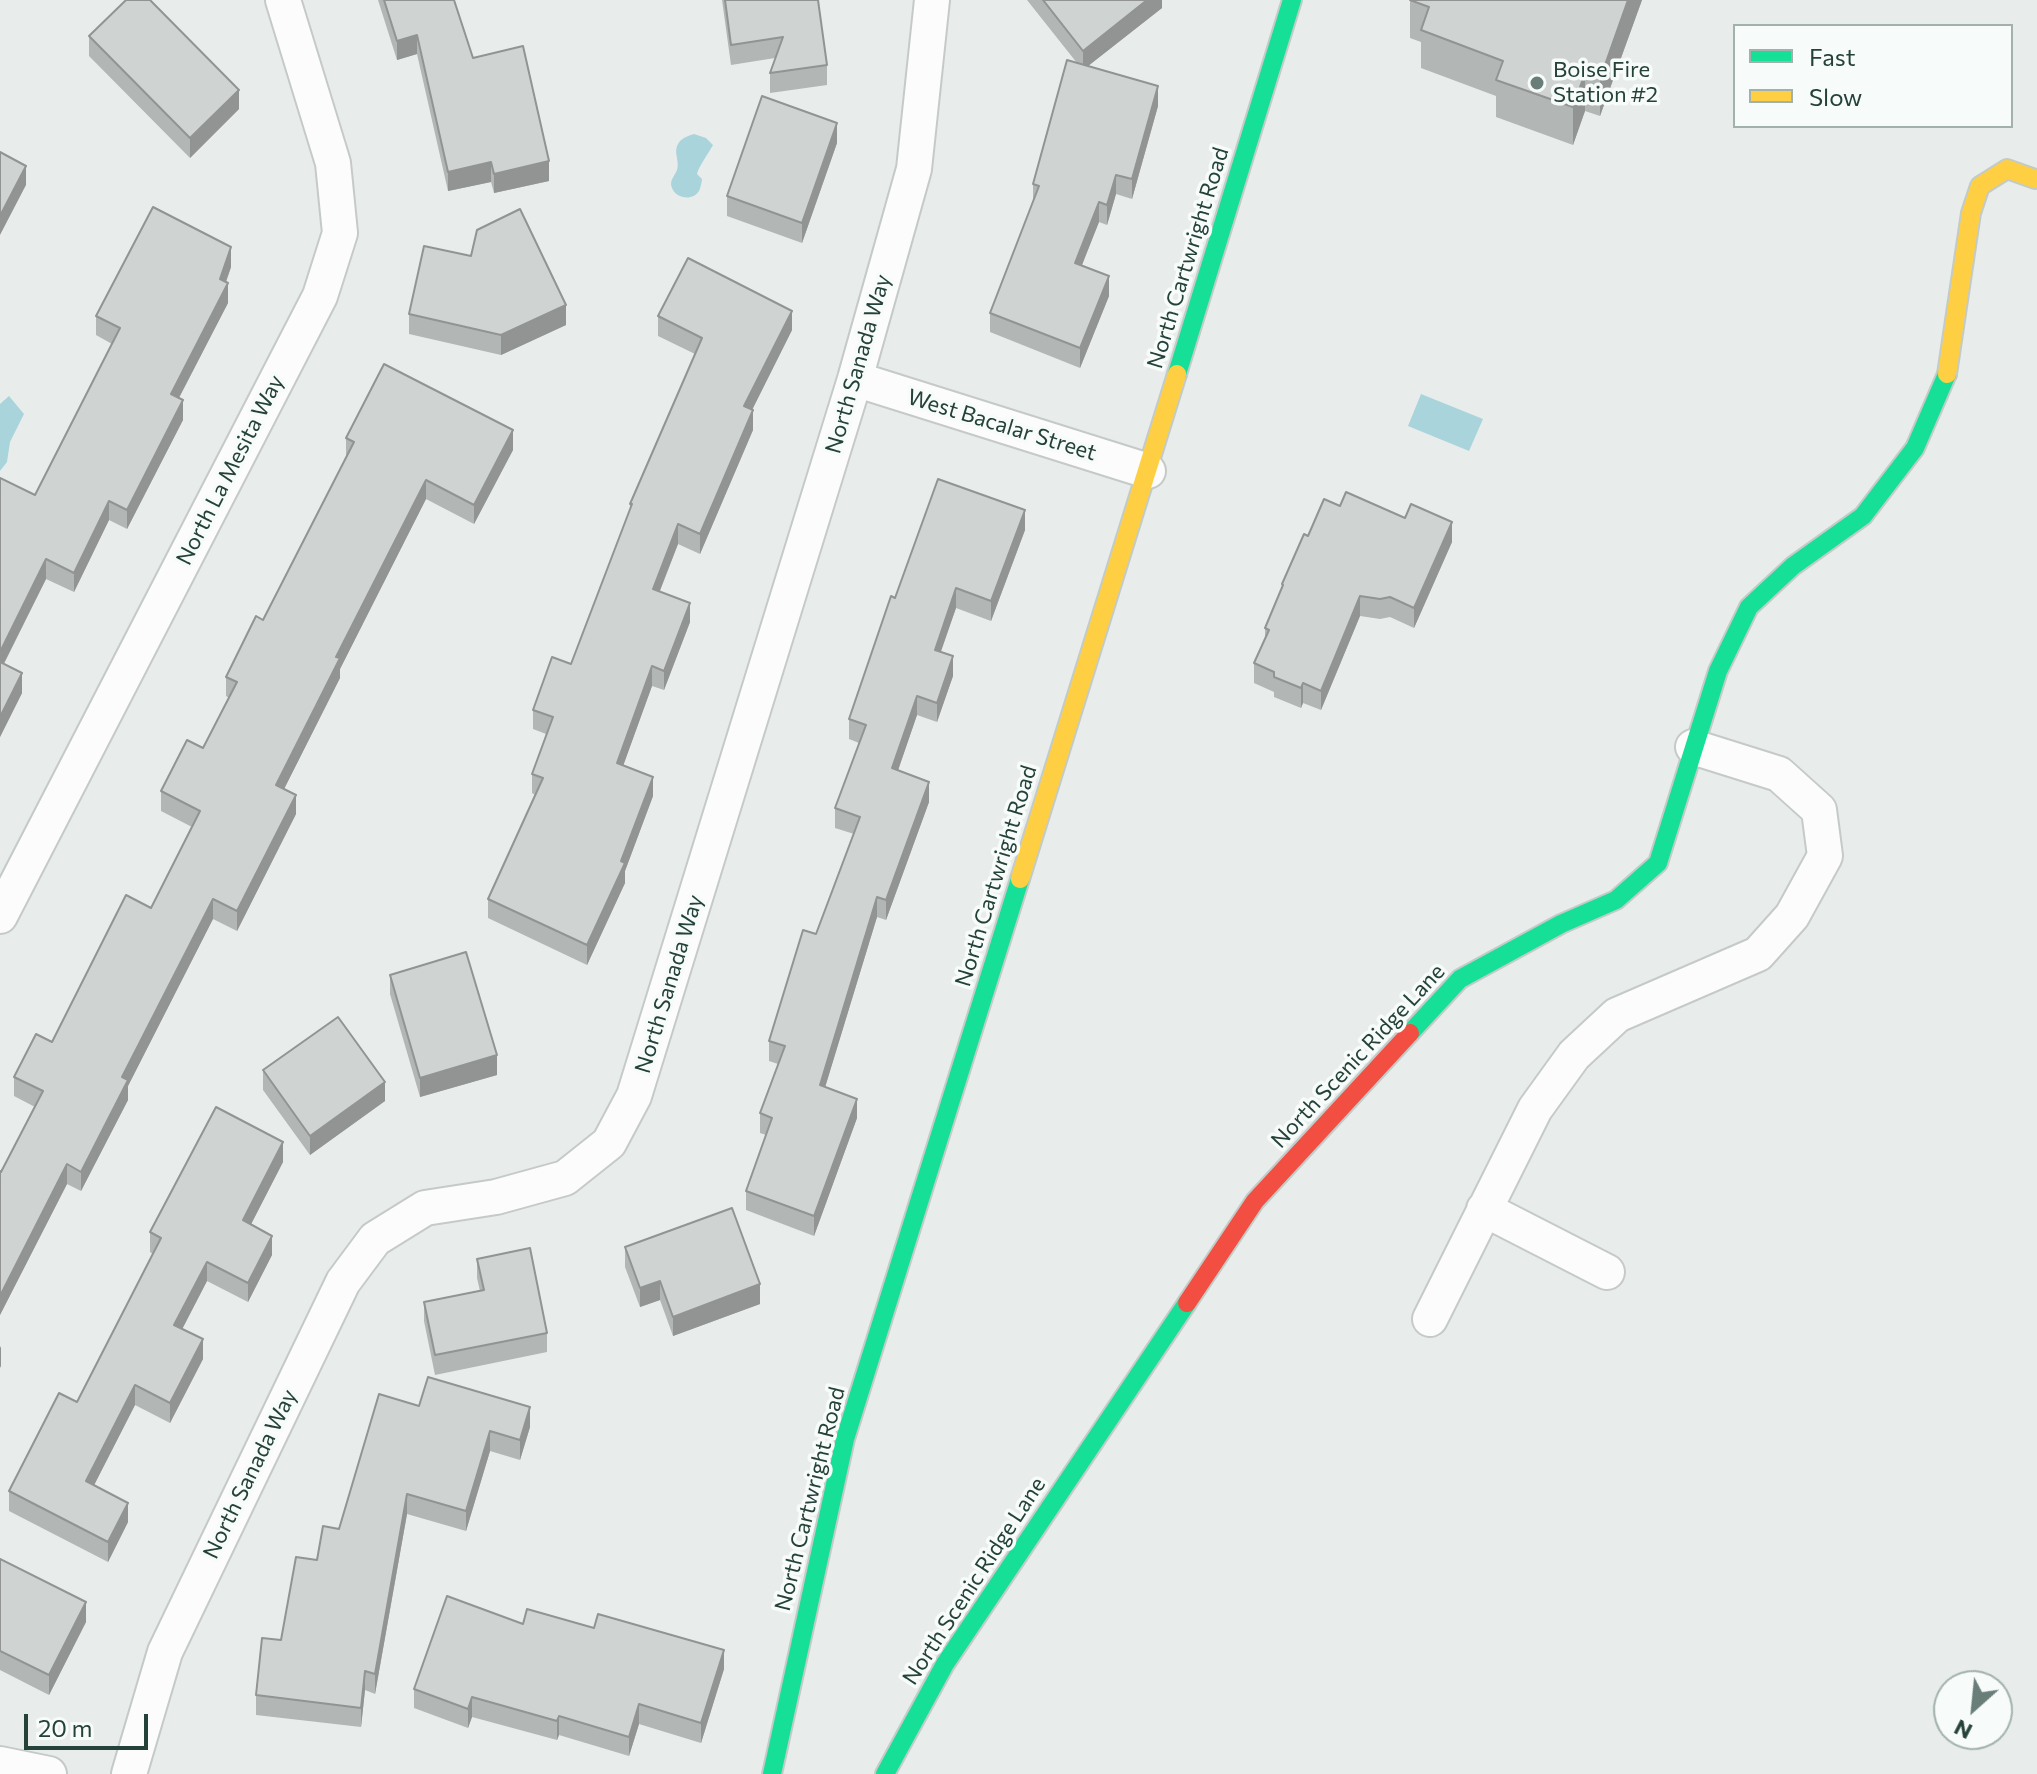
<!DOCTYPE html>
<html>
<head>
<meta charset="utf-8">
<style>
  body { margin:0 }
  #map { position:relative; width:2037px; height:1774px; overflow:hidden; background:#e8edeb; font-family:Commissioner,sans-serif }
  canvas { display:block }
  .legend { position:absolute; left:1733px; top:24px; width:280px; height:104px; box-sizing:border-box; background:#f7fbf9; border:2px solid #a3b1ad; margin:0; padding:10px 14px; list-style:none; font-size:24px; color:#24423a }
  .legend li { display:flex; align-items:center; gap:16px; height:40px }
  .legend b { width:40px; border:2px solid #a3b1ad }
  .north { position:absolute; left:1933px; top:1670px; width:80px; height:80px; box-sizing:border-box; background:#f7fbf9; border:2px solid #a3b1ad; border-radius:50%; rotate:207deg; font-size:22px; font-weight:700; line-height:32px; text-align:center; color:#24423a }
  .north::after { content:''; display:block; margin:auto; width:28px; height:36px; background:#697e78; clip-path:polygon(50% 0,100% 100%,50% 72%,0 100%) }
  .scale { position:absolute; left:24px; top:1714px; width:124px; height:36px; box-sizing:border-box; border:4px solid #24423a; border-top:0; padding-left:10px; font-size:24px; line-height:28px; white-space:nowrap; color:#24423a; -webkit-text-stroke:6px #f7fbf9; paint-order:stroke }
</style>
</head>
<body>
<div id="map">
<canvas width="2037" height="1774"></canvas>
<ul class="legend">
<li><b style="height:10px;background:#16e098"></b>Fast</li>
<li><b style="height:10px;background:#ffcf43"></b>Slow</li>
</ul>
<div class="north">N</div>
<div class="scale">20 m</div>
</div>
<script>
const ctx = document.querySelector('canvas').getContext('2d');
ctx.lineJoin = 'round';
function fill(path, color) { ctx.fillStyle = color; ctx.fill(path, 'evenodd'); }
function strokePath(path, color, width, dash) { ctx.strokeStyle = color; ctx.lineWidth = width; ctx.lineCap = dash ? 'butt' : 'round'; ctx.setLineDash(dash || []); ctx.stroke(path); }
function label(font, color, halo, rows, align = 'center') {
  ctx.font = font + ' Commissioner,sans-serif'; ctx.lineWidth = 7; ctx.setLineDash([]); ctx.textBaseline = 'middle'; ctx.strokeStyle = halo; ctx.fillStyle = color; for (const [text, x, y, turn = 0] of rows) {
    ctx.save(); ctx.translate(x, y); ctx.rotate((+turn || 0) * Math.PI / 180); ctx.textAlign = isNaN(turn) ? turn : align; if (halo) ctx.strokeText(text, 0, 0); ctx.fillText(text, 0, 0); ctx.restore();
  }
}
const water = new Path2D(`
  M694 134 706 138 713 145C708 154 699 166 697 174L702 179C702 181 700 190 699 191 693 201 676 199 672 188 669 181 674 177 677 170 680 161 673 152 678 144 681 138 688 136 694 134Z
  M1421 394 1483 419 1469 451 1408 426Z
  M9 396 24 414 10 442 7 462 0 471V404Z`);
const street = new Path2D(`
  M855 379 1148 471
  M0 916 320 296 340 233 333 163 283 0
  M1484 1209 1607 1272
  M1430 1319 1535 1109 1574 1055 1617 1015 1758 954 1792 916 1825 856 1819 810 1779 774 1693 747
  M0 1764 49 1774
  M129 1774 165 1652 343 1282 375 1239 425 1208 496 1197 565 1178 609 1143 634 1096 855 379 914 169 932 0`);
const fast = new Path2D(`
  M1177 374 1292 0
  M1410 1033 1460 979 1561 924 1616 900 1658 863 1718 671 1749 607 1793 566 1863 516 1915 448 1947 374
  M772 1774 845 1439 1020 879
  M885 1774 945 1664 1187 1303`);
const slow = new Path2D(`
  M1947 374 1971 213 1980 186 2007 169 2035 179
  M1020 879 1177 374`);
const jam = new Path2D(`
  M1187 1303 1255 1201 1410 1033`);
const wall = new Path2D(`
  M378 0H454L473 58 549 181 494 193 491 182 448 191 417 54 397 60Z
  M722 0H818L827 65V85L770 93V73L775 58 731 65Z
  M1027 0H1162V8L1088 66 1158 106 1132 199 1116 194 1107 225 1099 222 1081 266 1109 296 1080 368 990 332V313L1033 203V184L1077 63Z
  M1410 0H1642L1600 116 1585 111 1573 145 1496 117V96L1421 68V42L1410 38Z
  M89 36 239 109 190 158 89 56Z
  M837 143 802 243 727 216V196Z
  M231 267 226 282 228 303 179 398 183 420 127 529 109 520 74 592 46 579 4 664 22 693 0 737V478L35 495 112 344 96 335V316Z
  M409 314 566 325 501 355 409 334Z
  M658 316 792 330 752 410 753 430 700 554 678 544 660 591 690 622 664 690 652 686 623 765 653 796 625 871V883L587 965 488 918V899L535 795 532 793V774L546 734 533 729V710L571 664 630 509V504L695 354 658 336Z
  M346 438 513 450 474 524 426 499 340 669V678L284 789 296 814 237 931 213 919 128 1086V1100L81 1191 67 1184 0 1315V1171L1 1172 35 1107 14 1096V1077L52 1042 151 908 192 827 161 811V791L203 748 229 698 226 696V677L263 620 346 458Z
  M1025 530 991 621 956 608 940 652 953 676 937 722 917 715 898 770 929 802 886 920 877 917 825 1087 857 1118 814 1236 746 1210V1191L766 1135 760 1133V1113L778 1064 769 1061V1041L816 934 854 834 835 828V808L859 743 849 739V719L895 598Z
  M1308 536 1452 542 1414 628 1390 617 1380 619 1360 616 1321 710 1303 703 1301 708 1274 697V692L1254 683V663L1265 639V628L1282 589V584Z
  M390 975 497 1075 420 1097 390 994Z
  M263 1070 385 1101 310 1155 263 1090Z
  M283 1162 251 1224 272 1255 248 1302 207 1281 182 1329 203 1359 170 1423 135 1405 94 1485 128 1522 108 1562 9 1511V1491L77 1402 153 1254 150 1252V1232Z
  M625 1247 760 1304 673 1336 660 1300 640 1307 625 1267Z
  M477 1259 547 1333V1352L435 1375 424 1321V1302L480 1291 477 1278Z
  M419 1406 530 1427 520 1460 490 1451 466 1531 407 1514 375 1694 365 1690 361 1727 256 1715V1695L317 1560Z
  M0 1559 86 1622 49 1695 0 1670Z
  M523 1624 724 1669 701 1743 639 1724 629 1756 559 1735 557 1740 472 1717 468 1728 414 1708V1689Z`);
const shadedWall = new Path2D(`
  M1147 0H1162V8L1083 70V51Z
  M1628 0H1642L1600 116V79Z
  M417 35V54L397 60V41Z
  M1585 73V111L1573 145V107Z
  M1158 86V106L1132 199V179Z
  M239 90V109L190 158V138Z
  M837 123V143L802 243V223Z
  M549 161V181L494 193V174Z
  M491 162V182L448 191V172Z
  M26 166V185L0 235V216Z
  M1116 175V194L1107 225V205Z
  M1099 202V222L1075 283V263Z
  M231 247V267L220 299V279Z
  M1109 276V296L1080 368V348Z
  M228 283V303L171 413V394Z
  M566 305V325L501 355V335Z
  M792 311V330L744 426V406Z
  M183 400V420L127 529V510Z
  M753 410V430L700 554V534Z
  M513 430V450L474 524V505Z
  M426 480V499L340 669V678L276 805V785L336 657Z
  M109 501V520L74 592V573Z
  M1025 510V530L991 621V601Z
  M1452 522V542L1414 628V608Z
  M678 524V544L653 608V589Z
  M46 559V579L0 671V652Z
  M956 588V608L935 669V650Z
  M1360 596V616L1321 710V691Z
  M690 603V622L664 690V671Z
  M953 656V676L937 722V703Z
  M652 666V686L617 783V763Z
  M22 673V693L0 737V717Z
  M1303 683V703L1301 708V688Z
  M917 696V715L892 788V768Z
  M653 777V796L625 871V883L587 965V945L621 861Z
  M929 782V802L886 920V900Z
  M296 795V814L237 931V911Z
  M877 897V917L820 1104V1085Z
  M213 899V919L128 1086V1100L81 1191V1172L122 1077Z
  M497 1055V1075L420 1097V1078Z
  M385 1082V1101L310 1155V1136Z
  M857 1099V1118L814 1236V1216Z
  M283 1142V1162L243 1240V1220Z
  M67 1164V1184L0 1315V1296Z
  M272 1236V1255L248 1302V1283Z
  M207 1262V1281L174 1345V1325Z
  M660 1281V1300L640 1307V1288Z
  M760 1284V1304L673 1336V1317Z
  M203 1339V1359L170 1423V1403Z
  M1 1346V1366L0 1368V1348Z
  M135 1385V1405L86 1501V1481Z
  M530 1407V1427L520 1460V1440Z
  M490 1431V1451L466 1531V1511Z
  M407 1494V1514L375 1694V1674Z
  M128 1503V1522L108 1562V1542Z
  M86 1602V1622L49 1695V1675Z
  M724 1650V1669L701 1743V1723Z
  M365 1671V1690L361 1727V1708Z
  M472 1697V1717L468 1728V1709Z
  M639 1704V1724L629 1756V1737Z
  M559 1716V1735L557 1740V1721Z`);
const building = new Path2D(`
  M126 0H150L239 90 190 138 89 36Z
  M384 0H454L473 58 523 46 549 161 494 174 491 162 448 172 417 35 397 41Z
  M725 0H818L827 65 770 73 783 37 731 45Z
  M1043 0H1147L1083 51Z
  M1410 0H1628L1600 79 1585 73 1573 107 1496 80 1503 61 1421 30 1429 7Z
  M1067 60 1158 86 1132 179 1116 175 1107 205 1099 202 1075 263 1109 276 1080 348 990 313 1039 186 1033 184Z
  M762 96 837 123 802 223 727 196Z
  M0 152 26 166 0 216Z
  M153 207 231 247 220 279 228 283 171 394 183 400 127 510 109 501 74 573 46 559 0 652V478L35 495 120 328 96 316Z
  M520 209 566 305 501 335 409 314 424 246 471 256 477 230Z
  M688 258 792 311 744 406 753 410 700 534 678 524 653 589 690 603 664 671 652 666 617 763 653 777 621 861 625 863 587 945 488 899 543 778 532 774 553 717 533 710 552 657 571 664 632 504H630L702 338 658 316Z
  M384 364 513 430 474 505 426 480 336 657 340 658 276 785 296 795 237 911 213 899 122 1077 128 1080 81 1172 67 1164 0 1296V1171L1 1172 43 1091 14 1077 36 1034 52 1042 126 895 151 908 200 811 161 791 187 740 203 748 237 682 226 677 256 616 263 620 354 442 346 438Z
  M938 479 1025 510 991 601 956 588 935 650 953 656 937 703 917 696 892 768 929 782 886 900 877 897 820 1085 857 1099 814 1216 746 1191 772 1118 760 1113 785 1046 769 1041 803 930 816 934 860 817 835 808 866 725 849 719 891 596 895 598Z
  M1346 492 1405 518 1411 504 1452 522 1414 608 1390 597 1380 599 1360 596 1321 691 1303 683 1301 688 1274 677V672L1254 663 1269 630 1265 628 1283 585 1282 584 1304 534 1308 536 1324 499 1340 506Z
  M0 662 22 673 0 717Z
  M466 952 497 1055 420 1078 390 975Z
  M338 1017 385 1082 310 1136 263 1070Z
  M216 1107 283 1142 243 1220 272 1236 248 1283 207 1262 174 1325 203 1339 170 1403 135 1385 86 1481 128 1503 108 1542 9 1491 59 1393 77 1402 161 1238 150 1232Z
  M732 1208 760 1284 673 1317 660 1281 640 1288 625 1247Z
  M530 1248 547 1333 435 1355 424 1302 484 1290 477 1259Z
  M428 1377 530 1407 520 1440 490 1431 466 1511 407 1494 375 1674 365 1671 361 1708 256 1695 262 1638 281 1640 296 1557 317 1560 323 1526 339 1529 379 1394 419 1406Z
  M0 1559 86 1602 49 1675 0 1651Z
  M447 1596 523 1624 527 1609 594 1628 598 1614 724 1650 701 1723 639 1704 629 1737 559 1716 557 1721 472 1697 468 1709 414 1689Z`);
const markers = [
  [1537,83,8,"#697e78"]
];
const poiNames = [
  ["Boise Fire",1553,70],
  ["Station #2",1553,95]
];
const streetNames = [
  ["North Cartwright Road",1188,258,-73],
  ["North Sanada Way",858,364,-74],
  ["West Bacalar Street",1002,425,17],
  ["North La Mesita Way",230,470,-63],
  ["North Cartwright Road",996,876,-73],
  ["North Sanada Way",669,984,-73],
  ["North Scenic Ridge Lane",1358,1056,-47],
  ["North Sanada Way",250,1474,-64],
  ["North Cartwright Road",810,1499,-76],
  ["North Scenic Ridge Lane",974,1581,-57]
];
fill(water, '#a9d4db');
strokePath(street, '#c5cac8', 38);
strokePath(fast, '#c3cbc8', 22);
strokePath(slow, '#c3cbc8', 22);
strokePath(jam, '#c3cbc8', 22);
strokePath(street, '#fcfcfc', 34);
strokePath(fast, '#16e098', 18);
strokePath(slow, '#ffcf43', 18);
strokePath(jam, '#f24e42', 18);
fill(wall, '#b2b6b5');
fill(shadedWall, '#919493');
fill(building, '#cfd4d2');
strokePath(building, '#919493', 2);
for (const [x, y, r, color] of markers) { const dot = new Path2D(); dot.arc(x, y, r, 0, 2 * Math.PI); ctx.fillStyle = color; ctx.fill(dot); strokePath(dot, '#f7fbf9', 3); }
label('22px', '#24423a', '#f7fbf9', poiNames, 'left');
label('22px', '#24423a', '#f7fbf9', streetNames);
</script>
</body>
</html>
